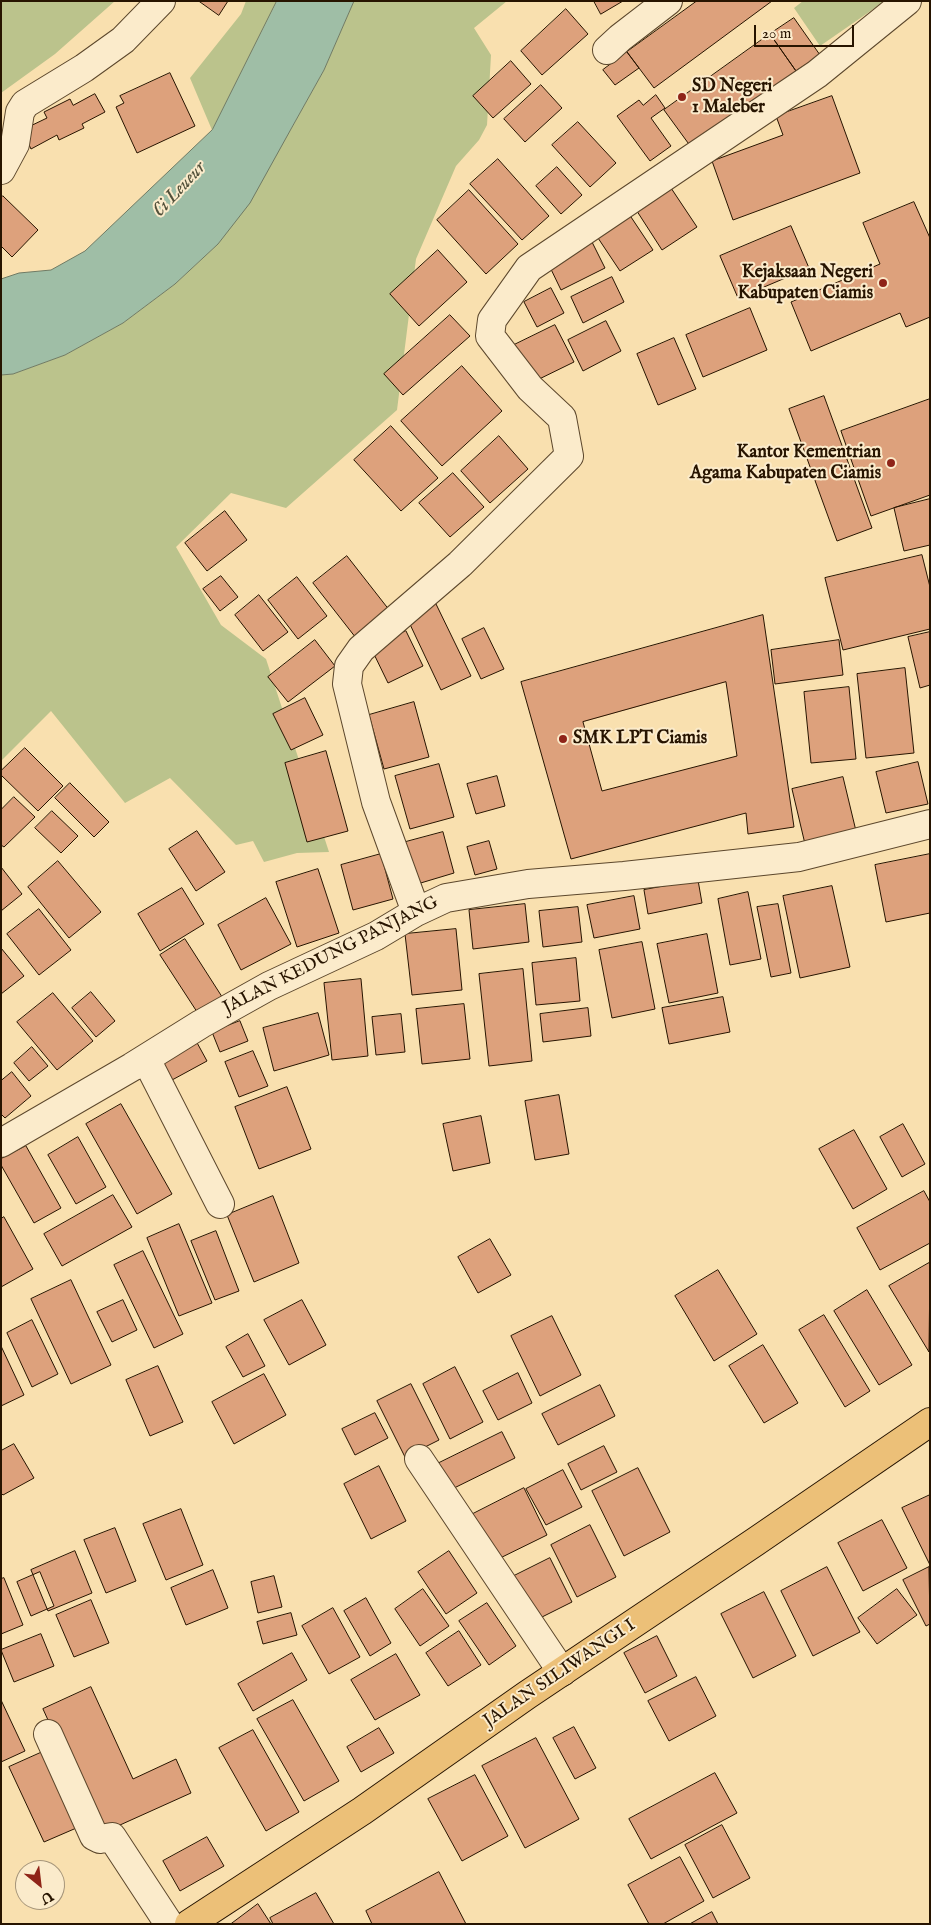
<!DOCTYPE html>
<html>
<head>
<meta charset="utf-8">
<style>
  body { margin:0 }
  #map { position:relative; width:931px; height:1925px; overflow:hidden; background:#f9e0af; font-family:"IM FELL English",serif }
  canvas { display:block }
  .frame { position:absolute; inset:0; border:2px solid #271400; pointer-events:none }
  .north { position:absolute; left:15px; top:1860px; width:50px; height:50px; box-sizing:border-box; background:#fbebcb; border:1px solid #a6957a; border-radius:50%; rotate:151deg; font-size:14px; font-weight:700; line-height:20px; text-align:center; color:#271400 }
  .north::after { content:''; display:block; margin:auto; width:18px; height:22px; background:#8f2418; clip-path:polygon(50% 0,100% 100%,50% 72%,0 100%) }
  .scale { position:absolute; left:754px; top:25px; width:100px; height:22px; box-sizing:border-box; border:2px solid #271400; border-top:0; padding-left:6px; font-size:15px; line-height:18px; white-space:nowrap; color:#271400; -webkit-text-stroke:4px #fbebcb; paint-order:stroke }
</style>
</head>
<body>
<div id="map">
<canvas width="931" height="1925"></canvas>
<div class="frame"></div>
<div class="north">U</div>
<div class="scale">20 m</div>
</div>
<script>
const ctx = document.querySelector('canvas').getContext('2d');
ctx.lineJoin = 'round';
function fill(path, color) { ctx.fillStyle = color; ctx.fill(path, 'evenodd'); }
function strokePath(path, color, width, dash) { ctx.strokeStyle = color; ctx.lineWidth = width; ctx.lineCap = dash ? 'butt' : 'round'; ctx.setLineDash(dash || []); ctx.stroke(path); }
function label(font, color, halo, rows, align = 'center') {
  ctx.font = font + ' "IM FELL English",serif'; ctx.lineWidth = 4; ctx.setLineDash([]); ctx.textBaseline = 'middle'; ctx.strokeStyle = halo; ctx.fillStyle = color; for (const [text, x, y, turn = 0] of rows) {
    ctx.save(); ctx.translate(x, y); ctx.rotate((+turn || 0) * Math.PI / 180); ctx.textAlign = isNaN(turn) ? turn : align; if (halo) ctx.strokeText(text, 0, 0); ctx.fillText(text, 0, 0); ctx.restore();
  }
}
const green = new Path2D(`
  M1 1H115L55 54 1 93Z
  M246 1H277L212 130 190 78 241 14Z
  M354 1H507L474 28 491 55 487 125 479 140 456 166 416 259 397 410 286 508 231 493 176 547 221 625 266 659 329 852 297 853 264 862 253 841 236 845 170 778 125 803 51 711 1 761V375L13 374 65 355 123 323 175 284 218 244 291 129 324 70Z
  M803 1H885L820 46 794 8Z`);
const water = new Path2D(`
  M277 1H354L324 70 291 129 250 203 218 244 175 284 123 323 65 355 13 374 1 375V279L19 273 51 270 85 251 212 130Z`);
const building = new Path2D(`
  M199 1H228L219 15Z
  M594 1H623L601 14Z
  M697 1H772L654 88 627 52Z
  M566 9 588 34 542 75 521 51Z
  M794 18 820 55 796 71 770 34Z
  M770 34 796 71 691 147 664 110Z
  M627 52 639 68 615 85 603 70Z
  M511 61 531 84 493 118 473 96Z
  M170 73 195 126 137 153 116 107 124 103 120 96Z
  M541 85 562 108 525 142 504 119Z
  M95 94 105 112 82 124 84 128 59 140 57 135 31 149 22 130 47 118 44 112 70 99 73 105Z
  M656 95 665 108 651 118 671 146 650 161 617 116 639 100 643 105Z
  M832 96 860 173 733 220 712 161 783 135 776 116Z
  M578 122 616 163 590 187 552 145Z
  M498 159 549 216 522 240 470 184Z
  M557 167 582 195 561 214 536 186Z
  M667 182 697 227 662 250 633 205Z
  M469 190 518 244 486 274 437 220Z
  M3 196 38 230 12 257 1 246V198Z
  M914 202 930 238V317L906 327 900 313 811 351 791 302 880 264 863 223Z
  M627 211 653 250 620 271 594 232Z
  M791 226 809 268 738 298 720 256Z
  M591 240 605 268 561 290 547 261Z
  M438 250 467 282 419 326 390 294Z
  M612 277 624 302 583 323 571 297Z
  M551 288 564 313 537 327 524 302Z
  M750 308 767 350 703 377 686 335Z
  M450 315 470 336 403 395 384 374Z
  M606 321 621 351 583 371 568 340Z
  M555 325 574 362 529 384 510 347Z
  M674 338 696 389 658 405 637 354Z
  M462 366 502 411 442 466 401 421Z
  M824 396 872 528 837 541 789 409Z
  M930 399V495L871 516 841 431Z
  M391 426 438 478 401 511 354 460Z
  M499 436 528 469 490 503 461 471Z
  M453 473 484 507 450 537 419 503Z
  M930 499V545L904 551 894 508Z
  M225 511 247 540 207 571 185 543Z
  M922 555 930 587V629L843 650 825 578Z
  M347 556 390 611 356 638 313 583Z
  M221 576 238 597 220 611 203 589Z
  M297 577 327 616 298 639 268 600Z
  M259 595 288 632 263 651 235 615Z
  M436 604 471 676 441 690 407 618Z
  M763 615 794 827 748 834 746 813 571 859 521 682ZM726 682 737 756 602 791 583 722Z
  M484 628 504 669 481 679 462 639Z
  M406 631 423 666 388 683 371 648Z
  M930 632V685L920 688 908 637Z
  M315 640 335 666 288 702 268 677Z
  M839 640 843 675 775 684 771 650Z
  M905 668 914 753 866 758 857 674Z
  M849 687 856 759 811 763 804 692Z
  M305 698 323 735 291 750 273 714Z
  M414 702 429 757 384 769 369 715Z
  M25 748 63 786 38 811 1 775V771Z
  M326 751 348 831 307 842 285 763Z
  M918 762 928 804 886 813 876 772Z
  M439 764 454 817 410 829 395 776Z
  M497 776 505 806 476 814 467 784Z
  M843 777 856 831 805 844 792 789Z
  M70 783 109 822 94 837 55 798Z
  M14 797 35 817 4 847 1 845V810Z
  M52 811 78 836 61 853 35 828Z
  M197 831 225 872 196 891 169 849Z
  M443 832 454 873 414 885 402 843Z
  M489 841 497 869 475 875 467 847Z
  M381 854 393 899 353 910 341 865Z
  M930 854V913L886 922 875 865Z
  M58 861 101 912 69 938 28 887Z
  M1 867 22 894 1 911Z
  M318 869 339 933 297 947 276 882Z
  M698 880 702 903 648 914 644 890Z
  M832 886 850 967 800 978 783 896Z
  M182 888 204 924 160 951 138 914Z
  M748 892 761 959 730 965 718 899Z
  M634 896 640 929 594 938 587 905Z
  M266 898 291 944 241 970 218 925Z
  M525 904 529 942 473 949 469 910Z
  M778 904 791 973 771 977 757 907Z
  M578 907 582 942 543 947 539 911Z
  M39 909 71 950 39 975 7 934Z
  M456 929 462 990 412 995 405 934Z
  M707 934 718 993 669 1003 657 944Z
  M185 939 226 1003 201 1018 160 955Z
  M642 942 655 1009 612 1018 599 950Z
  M1 948 24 976 1 994Z
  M576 958 580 1001 536 1005 532 963Z
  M523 969 532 1061 489 1066 479 974Z
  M361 979 368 1056 332 1060 324 983Z
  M91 992 115 1021 96 1037 72 1008Z
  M53 993 93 1041 57 1070 17 1022Z
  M723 997 730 1032 669 1044 662 1008Z
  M464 1004 470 1059 422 1064 416 1009Z
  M588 1008 591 1036 543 1042 540 1014Z
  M318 1013 329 1055 274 1071 263 1028Z
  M401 1014 405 1052 376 1055 372 1017Z
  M240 1021 248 1041 220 1052 212 1032Z
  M195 1039 207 1061 161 1086 150 1063Z
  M32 1047 48 1066 29 1081 14 1063Z
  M253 1051 268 1086 239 1097 225 1062Z
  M12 1072 31 1096 5 1118 1 1114V1081Z
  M287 1087 311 1149 259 1169 235 1107Z
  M559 1095 569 1154 535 1160 525 1101Z
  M121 1104 172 1194 137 1214 86 1124Z
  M481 1116 490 1163 453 1171 443 1124Z
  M903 1124 925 1164 902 1177 880 1137Z
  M854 1130 887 1189 853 1209 819 1149Z
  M78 1137 106 1187 76 1204 48 1155Z
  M26 1146 61 1208 34 1223 1 1165V1159Z
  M924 1191 930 1202V1243L880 1270 857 1228Z
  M113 1195 132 1227 62 1266 44 1234Z
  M273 1196 299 1263 254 1282 227 1215Z
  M4 1217 33 1269 1 1287V1219Z
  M179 1224 212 1303 179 1316 147 1238Z
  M216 1231 239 1291 215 1300 191 1241Z
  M490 1239 511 1275 478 1293 458 1257Z
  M143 1251 183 1334 154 1348 114 1265Z
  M929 1263 930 1265 929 1352 889 1286Z
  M718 1270 757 1334 714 1361 675 1296Z
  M71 1280 111 1365 71 1384 31 1299Z
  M867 1290 912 1365 879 1385 834 1311Z
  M123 1300 137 1330 112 1342 97 1312Z
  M302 1300 326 1345 289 1365 264 1320Z
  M824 1315 870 1391 845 1407 799 1330Z
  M552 1316 581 1375 540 1396 511 1336Z
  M32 1320 58 1374 32 1387 7 1333Z
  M248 1334 265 1366 243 1377 226 1347Z
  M763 1345 798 1403 764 1423 729 1366Z
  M1 1346 24 1395 1 1406Z
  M158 1366 183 1422 150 1436 126 1380Z
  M455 1367 483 1422 450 1439 423 1384Z
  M518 1373 532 1403 498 1420 483 1391Z
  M264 1374 286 1415 234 1444 212 1402Z
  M411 1384 439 1440 405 1457 377 1401Z
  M600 1385 615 1416 558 1445 542 1414Z
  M375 1413 388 1438 355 1455 342 1429Z
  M502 1432 515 1458 444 1493 431 1467Z
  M14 1444 34 1478 3 1495 1 1493V1451Z
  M604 1446 617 1472 581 1490 568 1464Z
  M379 1466 406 1521 371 1539 344 1484Z
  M638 1468 670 1532 624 1556 592 1491Z
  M563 1470 582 1507 546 1525 526 1489Z
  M524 1488 547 1535 490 1563 467 1517Z
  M930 1495V1565L902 1508Z
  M181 1509 203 1565 166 1580 143 1524Z
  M882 1520 907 1568 863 1591 838 1543Z
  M590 1525 616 1577 577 1597 551 1545Z
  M115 1528 136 1581 106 1593 84 1540Z
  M75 1551 92 1593 48 1611 31 1570Z
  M449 1551 477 1593 446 1614 418 1572Z
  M550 1558 572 1602 532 1622 510 1578Z
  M827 1567 860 1632 813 1656 781 1591Z
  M929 1567 930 1624 926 1626 903 1580Z
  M213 1570 228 1608 186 1625 171 1588Z
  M40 1572 54 1606 31 1616 17 1582Z
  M274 1576 282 1607 258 1613 251 1582Z
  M4 1578 23 1625 1 1634V1579Z
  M423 1589 449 1626 420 1646 395 1609Z
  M897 1589 917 1615 877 1644 858 1618Z
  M764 1592 796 1656 753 1678 721 1614Z
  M366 1598 391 1643 370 1656 344 1611Z
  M91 1600 109 1643 74 1657 56 1615Z
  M487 1603 516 1646 489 1665 459 1621Z
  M333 1608 360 1657 329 1674 302 1626Z
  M291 1613 297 1635 263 1644 257 1622Z
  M459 1631 481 1665 448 1686 426 1653Z
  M41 1634 54 1666 14 1682 1 1650Z
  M657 1636 677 1676 645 1693 624 1653Z
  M292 1653 307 1680 253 1711 238 1684Z
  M396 1654 420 1695 375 1720 351 1680Z
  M696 1677 716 1716 669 1741 648 1701Z
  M91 1687 133 1779 176 1759 191 1793 100 1834 43 1709Z
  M1 1700 25 1751 1 1762Z
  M293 1700 339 1781 304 1801 257 1719Z
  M574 1727 596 1768 575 1779 553 1738Z
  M379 1728 394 1753 361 1772 347 1747Z
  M253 1730 299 1812 266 1831 219 1748Z
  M536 1738 579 1819 525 1848 482 1766Z
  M47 1750 81 1826 44 1842 9 1767Z
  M715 1773 737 1813 651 1859 629 1819Z
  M475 1775 508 1836 462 1861 428 1799Z
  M722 1825 750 1878 713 1898 685 1845Z
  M207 1837 224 1866 180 1891 163 1861Z
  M680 1857 704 1901 663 1924H649L628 1885Z
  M439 1872 466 1924H372L366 1911Z
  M316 1893 334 1924H273L270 1918Z
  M258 1904 271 1924H231Z
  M712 1912 718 1924H690Z`);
const minor = new Path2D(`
  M607 50 620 38 668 1
  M1 170 15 144 20 112 25 104 84 68 123 40 161 1
  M416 912 376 802 347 684 349 666 361 649 460 564 569 456 562 418 530 388 490 336 492 320 529 268 817 74 907 1
  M146 1059 220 1204
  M1 1143 132 1067 201 1024 269 986 376 936 416 912 446 898 528 884 624 876 799 857 930 824
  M419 1459 562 1672
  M48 1734 94 1836 100 1839 112 1837 169 1924`);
const major = new Path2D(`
  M189 1924 362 1811 527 1695 755 1542 930 1422`);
const markers = [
  [682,97,5,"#8f2418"],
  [883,283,5,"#8f2418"],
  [891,463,5,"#8f2418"],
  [563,739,5,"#8f2418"]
];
const poiNames = [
  ["SD Negeri",692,87],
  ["1 Maleber",692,108],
  ["Kejaksaan Negeri",873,273,"right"],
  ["Kabupaten Ciamis",873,294,"right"],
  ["Kantor Kementrian",881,453,"right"],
  ["Agama Kabupaten Ciamis",881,474,"right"],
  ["SMK LPT Ciamis",573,739]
];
const streetNames = [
  ["JALAN KEDUNG PANJANG",331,956,-27],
  ["JALAN SILIWANGI I",560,1674,-34]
];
const waterNames = [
  ["Ci Leueur",180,190,-47]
];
fill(green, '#bbc38c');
fill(water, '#9fbea6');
strokePath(water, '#6f7a64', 1);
fill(building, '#dda17c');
strokePath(building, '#271400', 1);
strokePath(minor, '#5c472c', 30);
strokePath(major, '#271400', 30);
strokePath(minor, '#fbebcb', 28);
strokePath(major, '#ecc078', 28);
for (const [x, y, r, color] of markers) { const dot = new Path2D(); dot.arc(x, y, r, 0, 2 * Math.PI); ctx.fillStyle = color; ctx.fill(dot); strokePath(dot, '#fbebcb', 2); }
label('bold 18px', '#271400', '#fbebcb', poiNames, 'left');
label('18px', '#271400', '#fbebcb', streetNames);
label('italic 19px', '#51503a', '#fbebcb', waterNames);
</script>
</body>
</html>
